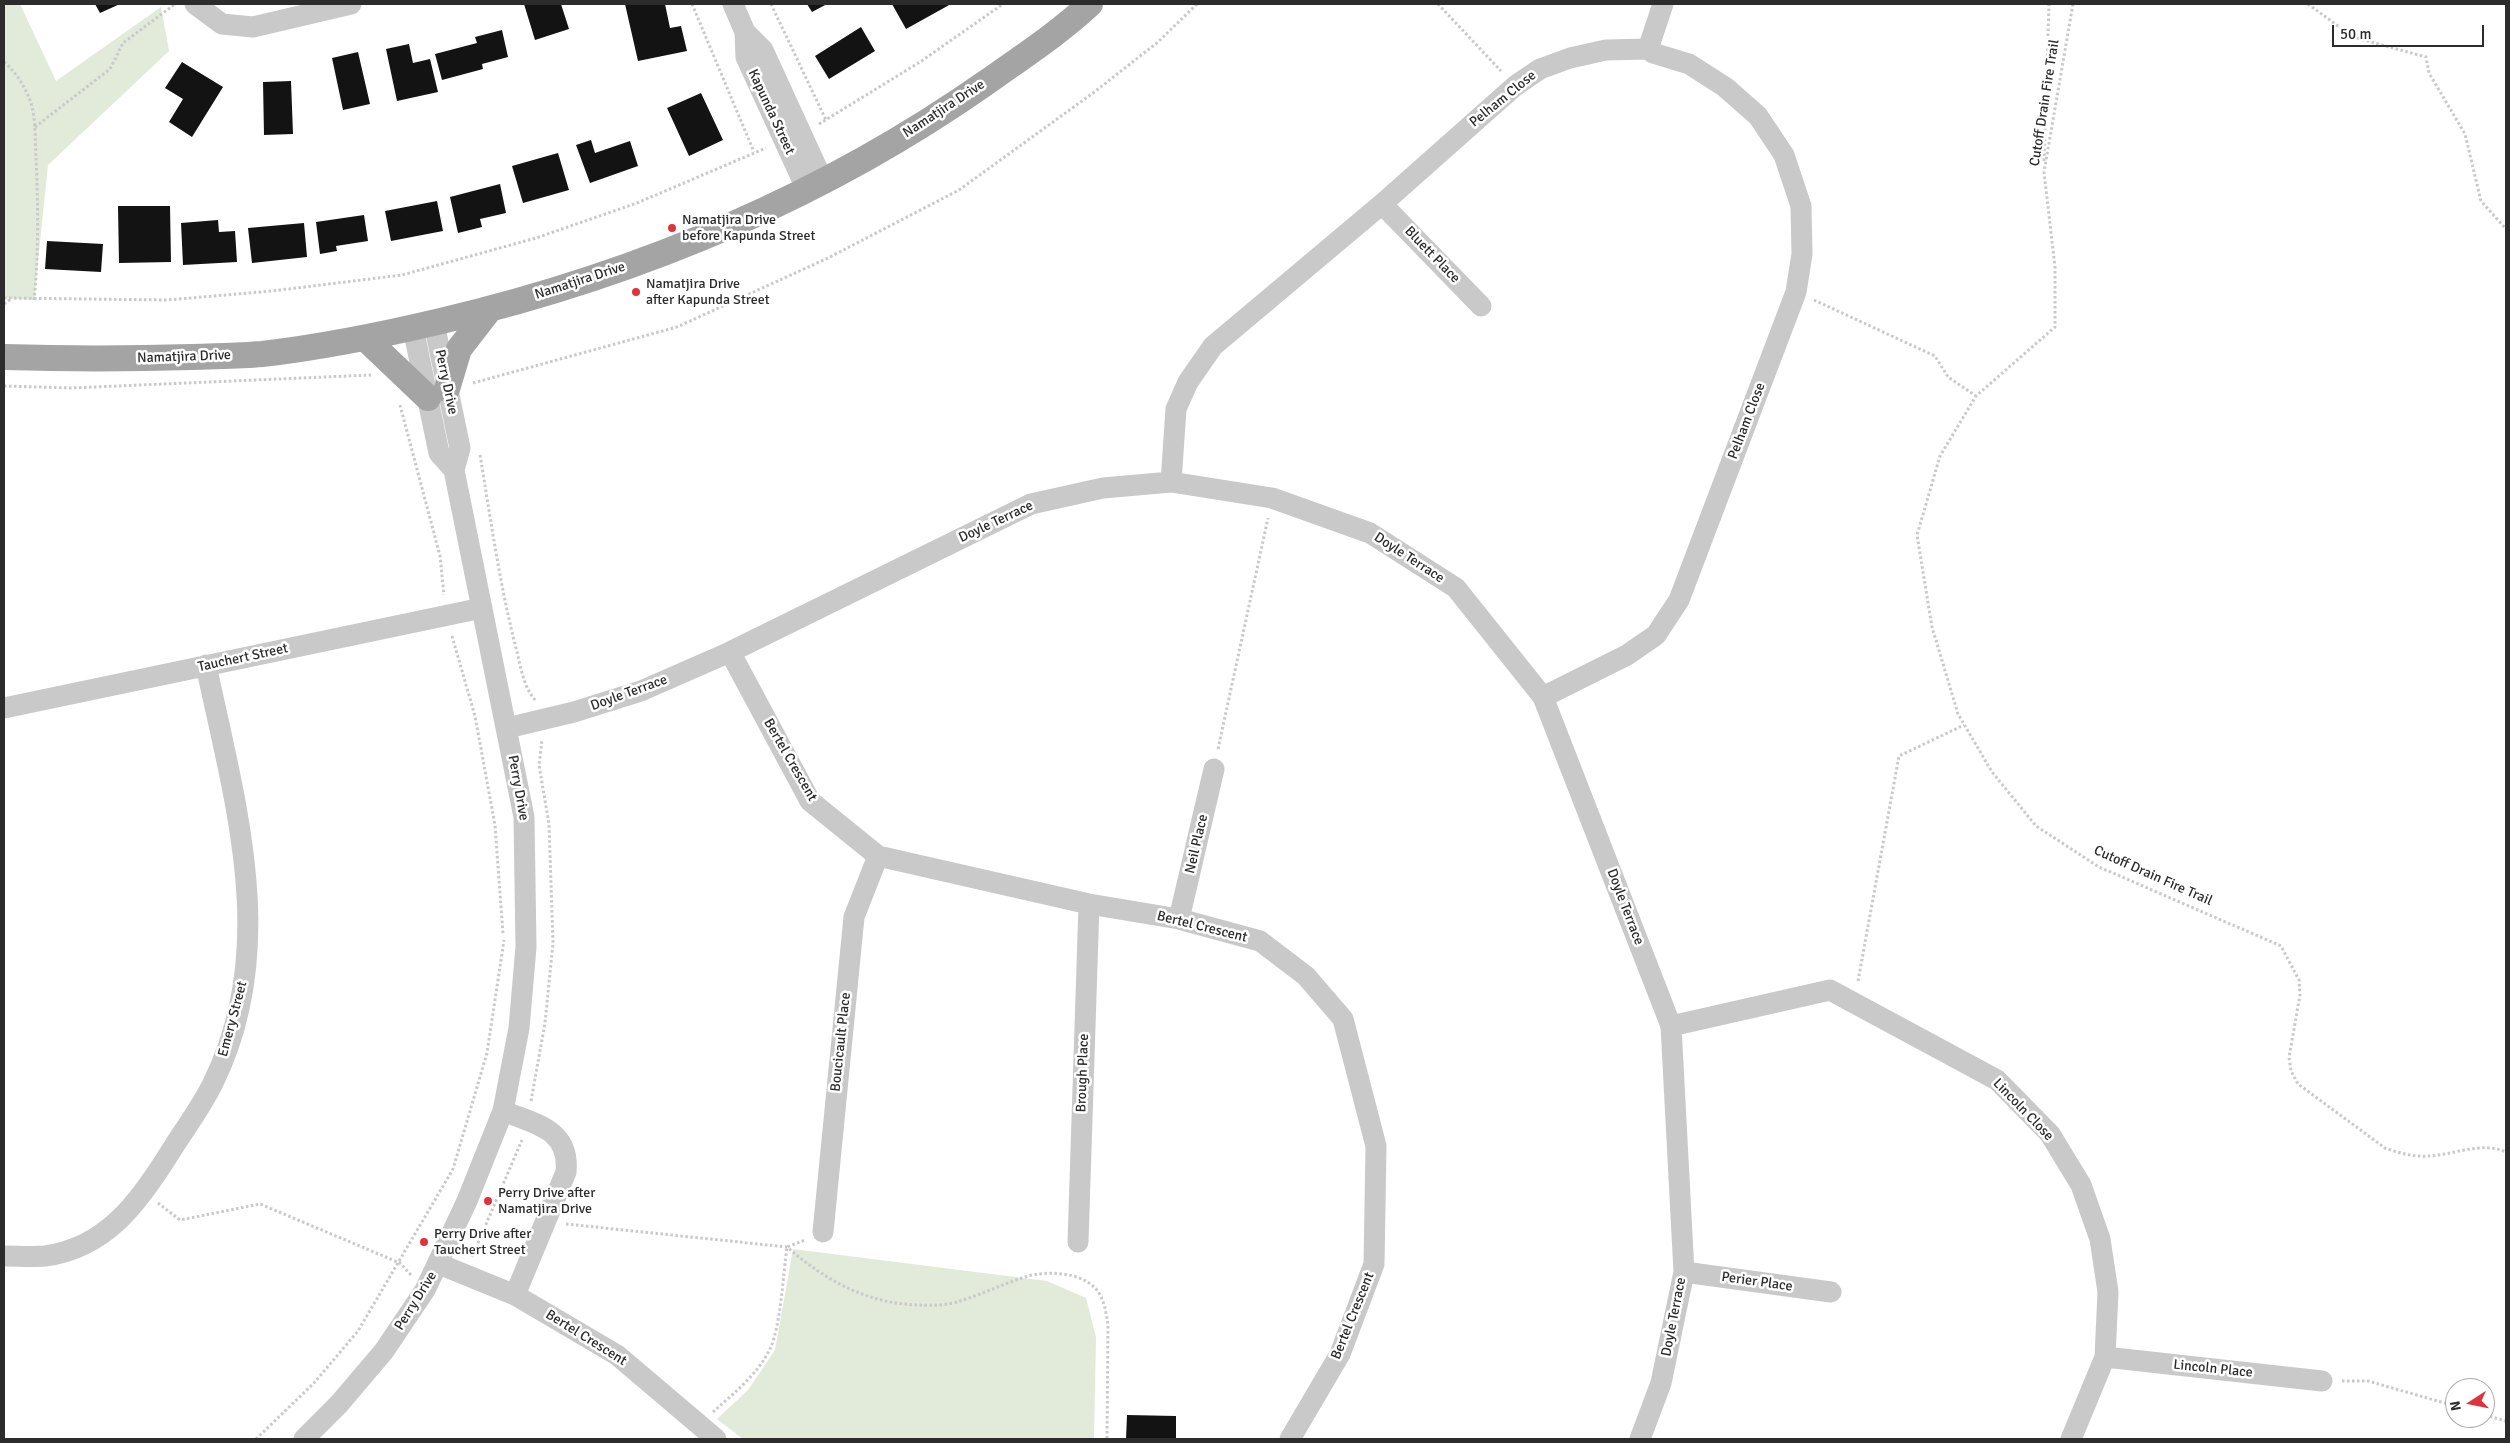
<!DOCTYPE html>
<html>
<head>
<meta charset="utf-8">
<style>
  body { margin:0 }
  #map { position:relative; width:2510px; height:1443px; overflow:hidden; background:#fff; font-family:Signika,sans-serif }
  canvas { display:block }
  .frame { position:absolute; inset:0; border:5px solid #2c2c2c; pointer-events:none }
  .north { position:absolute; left:2445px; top:1378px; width:50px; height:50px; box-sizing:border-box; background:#fff; border:1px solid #ababab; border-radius:50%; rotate:259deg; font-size:14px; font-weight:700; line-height:20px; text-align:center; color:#2c2c2c }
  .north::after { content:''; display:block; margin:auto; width:18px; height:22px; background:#de333d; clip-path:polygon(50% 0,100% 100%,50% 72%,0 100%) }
  .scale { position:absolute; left:2332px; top:25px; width:152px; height:22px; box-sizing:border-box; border:2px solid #2c2c2c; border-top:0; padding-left:6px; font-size:15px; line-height:18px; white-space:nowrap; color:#2c2c2c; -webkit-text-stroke:4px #fff; paint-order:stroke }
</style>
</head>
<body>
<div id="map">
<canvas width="2510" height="1443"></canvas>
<div class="frame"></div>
<div class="north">N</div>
<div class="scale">50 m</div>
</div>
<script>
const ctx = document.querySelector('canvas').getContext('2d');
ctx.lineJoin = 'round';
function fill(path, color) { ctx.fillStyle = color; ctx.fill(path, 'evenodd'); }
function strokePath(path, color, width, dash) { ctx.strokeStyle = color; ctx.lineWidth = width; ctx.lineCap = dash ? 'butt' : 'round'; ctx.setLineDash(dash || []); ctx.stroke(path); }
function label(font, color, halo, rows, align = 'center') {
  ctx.font = font + ' Signika,sans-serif'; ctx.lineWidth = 5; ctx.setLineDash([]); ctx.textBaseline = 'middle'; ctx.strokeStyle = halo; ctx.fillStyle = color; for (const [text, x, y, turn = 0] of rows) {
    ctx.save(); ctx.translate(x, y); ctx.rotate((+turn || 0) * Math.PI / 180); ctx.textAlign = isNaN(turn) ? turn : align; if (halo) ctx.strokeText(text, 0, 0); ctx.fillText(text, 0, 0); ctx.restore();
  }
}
const green = new Path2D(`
  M4 4H20L56 81 161 7 169 51 48 165 34 300 4 298Z
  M793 1249 1047 1281 1086 1298 1096 1337 1094 1439H743L717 1419 748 1390 775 1350Z`);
const building = new Path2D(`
  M95 4H120L100 13Z
  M524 4H561L569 29 535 40Z
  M625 4H665L670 28 681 26 687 51 638 61Z
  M807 4H827L812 12Z
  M892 4H951L906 29Z
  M861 27 875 51 829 79 815 56Z
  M502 30 508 57 482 64 483 69 442 80 435 54 477 43 475 37Z
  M409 44 413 63 430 59 438 92 397 101 386 49Z
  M358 52 370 104 343 110 332 58Z
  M182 62 223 87 192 137 169 122 183 99 165 88Z
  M291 81 293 134 264 135 263 82Z
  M701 93 723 140 689 156 667 108Z
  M591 140 595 153 630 141 638 166 590 183 576 145Z
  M558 153 569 190 523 203 512 166Z
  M500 184 506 213 480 219 482 227 458 233 450 197Z
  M437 201 443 231 391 241 385 211Z
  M118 206H170L171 262 119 263Z
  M364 215 368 241 336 246 337 251 320 254 316 222Z
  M218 220 219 232 235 231 237 262 183 265 181 223Z
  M304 223 307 257 252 263 248 228Z
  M47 241 103 244 101 272 45 269Z
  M1127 1415 1176 1416V1439H1126Z`);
const path = new Path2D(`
  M692 4 754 152
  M771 4 826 120
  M1438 4 1501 71
  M2073 4 2044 172 2055 267V327L1976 396 1940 456 1917 535 1932 627 1958 714 1992 772 2036 826 2099 867 2281 946 2299 980 2300 995 2289 1057 2291 1071 2298 1084 2385 1148C2399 1153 2413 1157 2428 1156 2454 1155 2481 1141 2506 1152
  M2308 4 2353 37 2426 57 2429 73 2465 134 2481 201 2506 229
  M4 62C17 73 25 87 31 103 36 120 35 140 36 157 38 205 39 252 34 300
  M819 124 920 62 1003 4
  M35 127 110 69 123 43 175 4
  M2044 161 2049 4
  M4 298 167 300 272 291 402 275 536 238 637 203 766 148
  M1814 300 1935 356 1948 377 1976 396
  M4 304 11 299
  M473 383 677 327 828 258 959 190 1093 93 1158 42 1197 4
  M4 386 71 388 371 375
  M400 405 440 556 444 595
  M480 455C491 521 500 587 517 652 521 669 524 688 536 701
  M452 636 475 716 495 825 503 934
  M1218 749 1268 518
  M1858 981 1899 756 1964 725
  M531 1101 545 1023 553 943 549 824 539 765 542 740
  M158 1203 180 1220 260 1204 400 1263 411 1275
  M566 1224 787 1247C825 1280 867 1304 919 1305 931 1306 949 1305 960 1301 983 1294 1005 1283 1028 1276 1047 1271 1079 1272 1094 1287 1104 1296 1106 1312 1108 1325L1107 1439
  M472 1257 522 1140
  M2342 1381H2368L2455 1406
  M713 1412C733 1394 758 1374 770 1349 781 1325 783 1275 787 1247L805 1240
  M2485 1415 2506 1421
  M256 1439 314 1383 358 1331 453 1169 487 1053 504 940`);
const minor = new Path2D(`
  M195 4 222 24 253 27 351 4
  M733 4 745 32 746 57 807 190
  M745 32 763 50 823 181
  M1648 49 1663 4
  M1382 204 1481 306
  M413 328 439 453 454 470
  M1171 482 1176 409 1188 382 1213 346 1382 204 1515 86 1540 69 1570 58 1606 50 1648 49 1653 53 1689 64 1725 87 1758 116 1784 155 1801 206 1802 254 1796 292 1679 600 1656 635 1627 655 1543 697
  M730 652 810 801 878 856 1089 904 1179 919 1260 941 1306 976 1343 1019 1376 1146 1374 1264 1340 1354 1290 1439
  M4 708 482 608
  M507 728 574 712 641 691 730 652 1031 504 1103 488 1171 482 1272 498 1370 533 1456 588 1543 697 1671 1026 1684 1272 1661 1383 1640 1439
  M1179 919 1214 769
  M1671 1026 1830 990 1997 1080 2050 1134 2081 1185 2100 1239 2108 1292 2105 1357 2071 1439
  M503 1111C535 1124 570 1129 566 1172L515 1295
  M823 1232 854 917 878 856
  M1078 1242 1089 904
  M4 1256C17 1256 32 1257 45 1256 106 1248 139 1202 169 1154 183 1131 201 1108 213 1083 280 948 235 803 206 665
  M439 1264 515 1295 617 1355 716 1439
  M1684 1272 1831 1292
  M2105 1357 2322 1381
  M304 1439 339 1404 384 1351 425 1290 467 1201 503 1111 519 1028 526 947 524 817 454 470 460 448 434 323`);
const major = new Path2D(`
  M366 339 428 398
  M4 357C67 359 129 359 192 357 215 356 239 356 262 354 323 347 382 335 441 321 636 275 823 197 987 82 1022 57 1059 33 1090 4
  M447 389 459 349 490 309`);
const markers = [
  [672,228,5,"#de333d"],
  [636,292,5,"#de333d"],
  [488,1201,5,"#de333d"],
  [424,1242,5,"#de333d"]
];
const streetNames = [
  ["Pelham Close",1503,99,-39],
  ["Cutoff Drain Fire Trail",2045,103,-81],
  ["Namatjira Drive",944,109,-33],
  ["Kapunda Street",771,112,65],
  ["Bluett Place",1432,255,46],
  ["Namatjira Drive",580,281,-18],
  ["Namatjira Drive",184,357,-2],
  ["Perry Drive",446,382,78],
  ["Pelham Close",1747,421,-69],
  ["Doyle Terrace",996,522,-25],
  ["Doyle Terrace",1409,558,33],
  ["Tauchert Street",243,658,-12],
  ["Doyle Terrace",629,693,-20],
  ["Bertel Crescent",790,760,60],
  ["Perry Drive",518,788,80],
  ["Neil Place",1197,844,-77],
  ["Cutoff Drain Fire Trail",2153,876,24],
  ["Doyle Terrace",1625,907,69],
  ["Bertel Crescent",1202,927,14],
  ["Emery Street",233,1019,-75],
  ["Boucicault Place",841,1042,-84],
  ["Brough Place",1083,1073,-88],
  ["Lincoln Close",2023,1110,46],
  ["Perier Place",1757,1282,8],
  ["Perry Drive",416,1301,-58],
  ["Bertel Crescent",1353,1316,-68],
  ["Doyle Terrace",1674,1317,-79],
  ["Bertel Crescent",586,1338,32],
  ["Lincoln Place",2213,1369,6]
];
const poiNames = [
  ["Namatjira Drive",682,220],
  ["before Kapunda Street",682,236],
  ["Namatjira Drive",646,284],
  ["after Kapunda Street",646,300],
  ["Perry Drive after",498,1193],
  ["Namatjira Drive",498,1209],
  ["Perry Drive after",434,1234],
  ["Tauchert Street",434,1250]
];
fill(green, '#e2eada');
fill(building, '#131313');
strokePath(path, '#c9c9c9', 3, [2.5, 2.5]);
strokePath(minor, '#c9c9c9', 21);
strokePath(major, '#a4a4a4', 26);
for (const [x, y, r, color] of markers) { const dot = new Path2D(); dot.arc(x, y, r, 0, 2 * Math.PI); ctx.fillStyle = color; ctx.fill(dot); strokePath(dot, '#fff', 2); }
label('14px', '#2c2c2c', '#fff', streetNames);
label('14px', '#2c2c2c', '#fff', poiNames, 'left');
</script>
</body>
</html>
